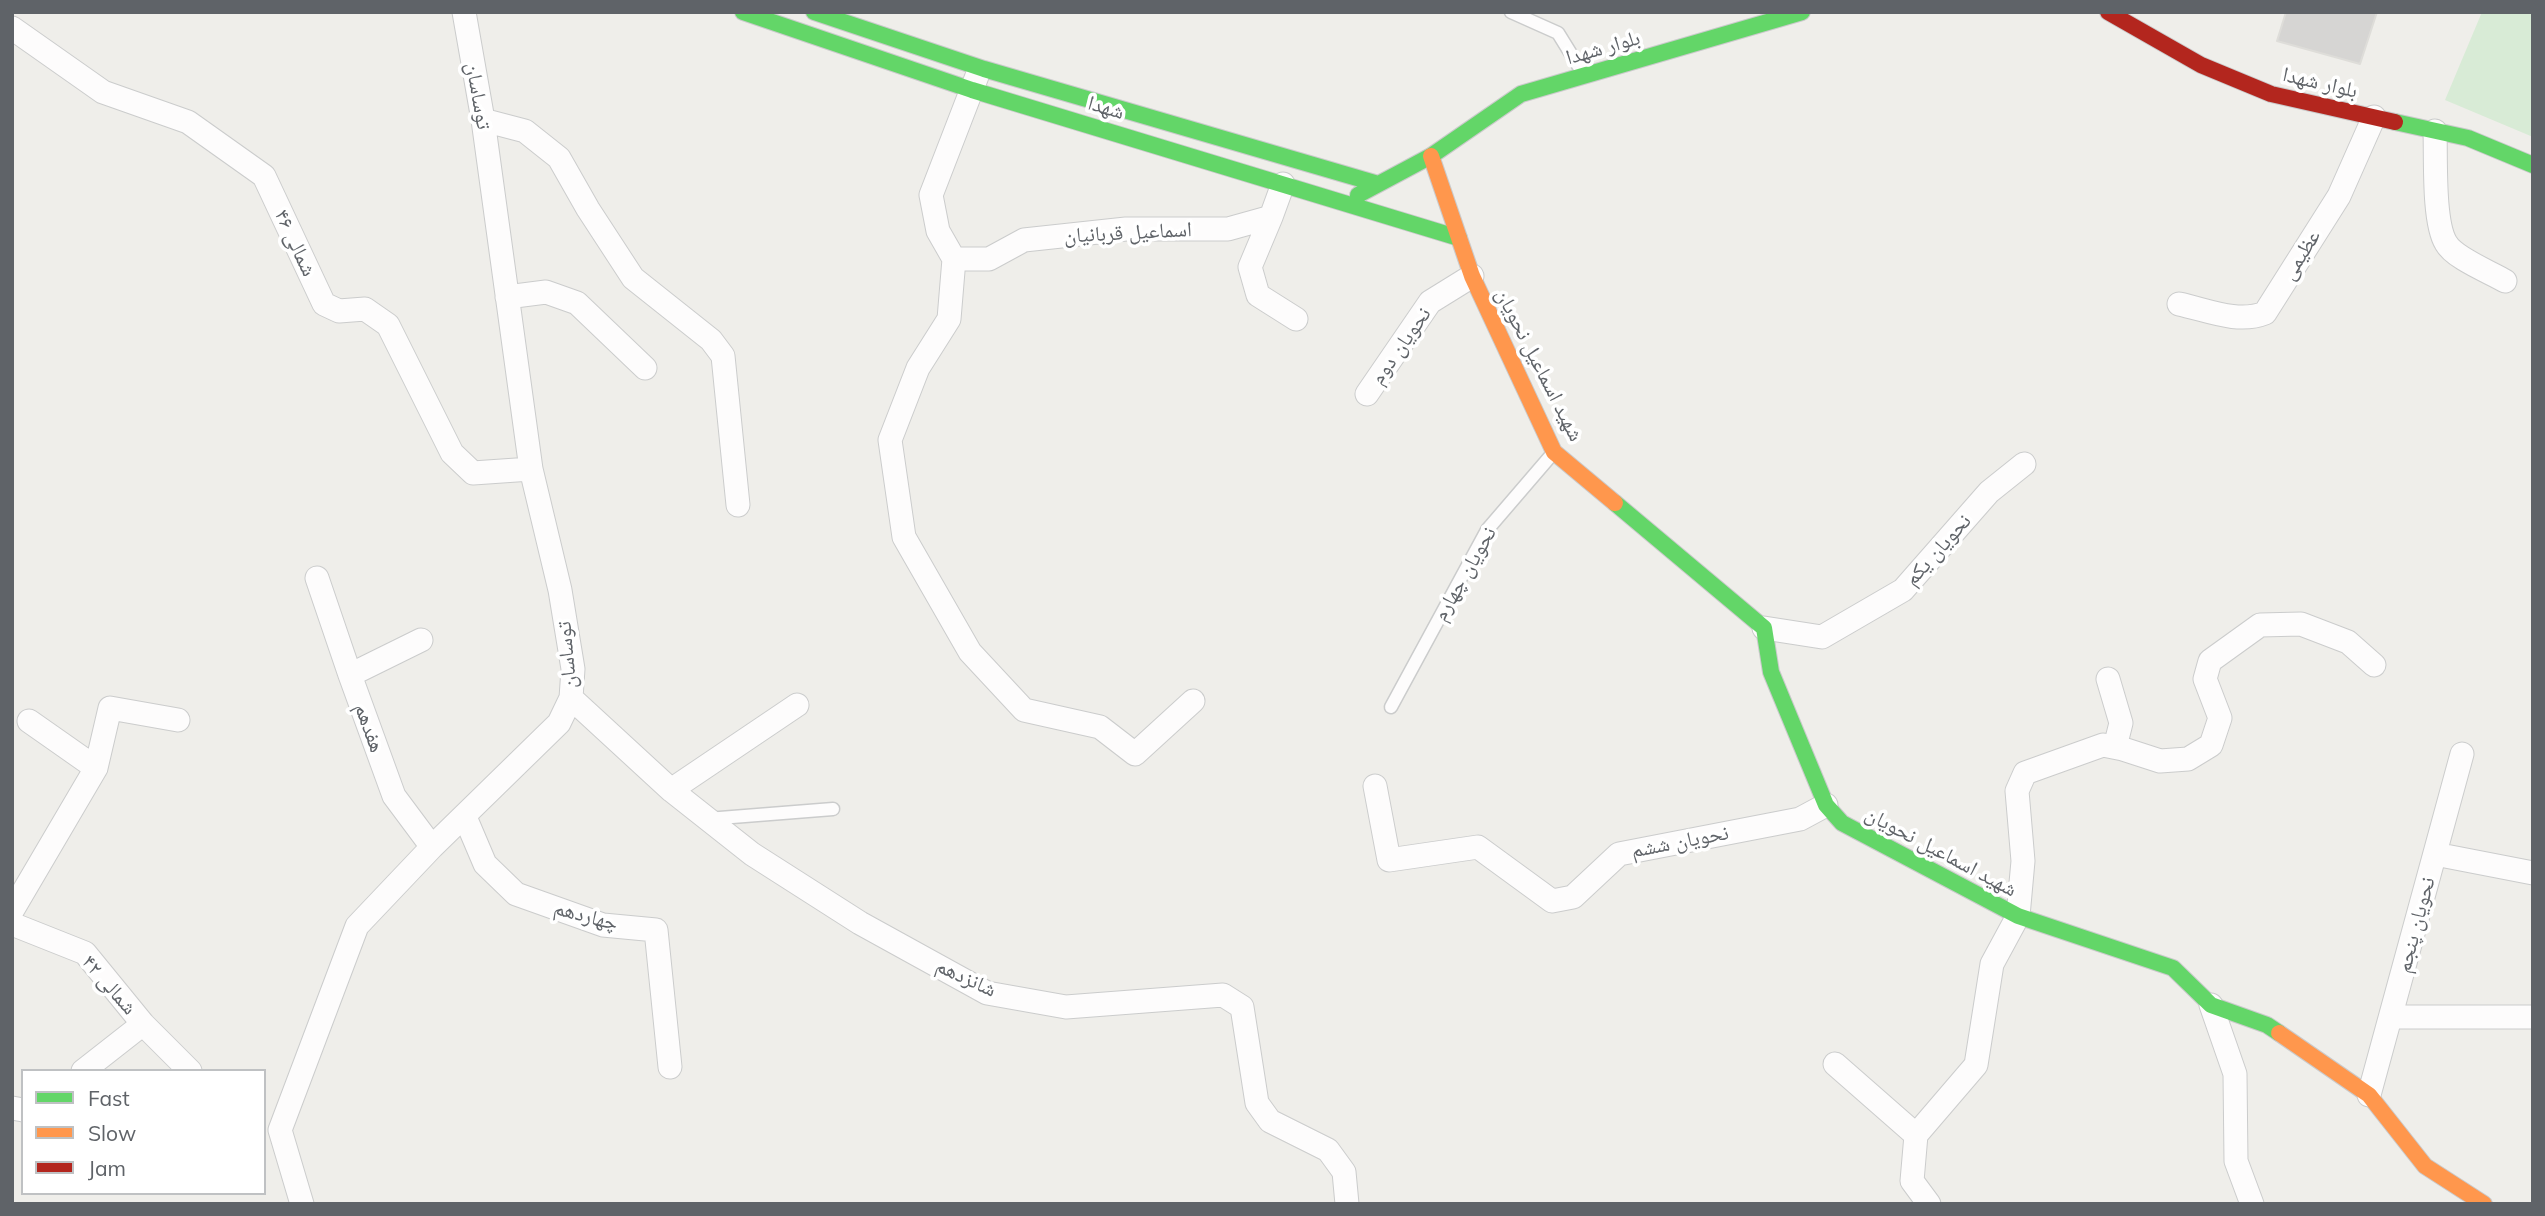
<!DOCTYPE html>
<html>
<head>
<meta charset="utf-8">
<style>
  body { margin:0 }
  #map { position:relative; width:2545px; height:1216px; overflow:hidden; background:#efeeea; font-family:Mulish,sans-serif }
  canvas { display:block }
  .frame { position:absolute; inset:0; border:14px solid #5f6368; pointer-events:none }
  .legend { position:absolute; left:21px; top:1069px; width:245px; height:126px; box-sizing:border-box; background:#fff; border:2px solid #bfc1c3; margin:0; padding:9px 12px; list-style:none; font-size:21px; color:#5f6368 }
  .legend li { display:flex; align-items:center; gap:14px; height:35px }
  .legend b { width:35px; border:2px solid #bfc1c3 }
</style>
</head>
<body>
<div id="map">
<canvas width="2545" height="1216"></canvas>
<div class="frame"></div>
<ul class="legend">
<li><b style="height:9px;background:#63d668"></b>Fast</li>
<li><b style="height:9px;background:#ff974d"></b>Slow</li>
<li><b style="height:9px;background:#b3261e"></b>Jam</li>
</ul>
</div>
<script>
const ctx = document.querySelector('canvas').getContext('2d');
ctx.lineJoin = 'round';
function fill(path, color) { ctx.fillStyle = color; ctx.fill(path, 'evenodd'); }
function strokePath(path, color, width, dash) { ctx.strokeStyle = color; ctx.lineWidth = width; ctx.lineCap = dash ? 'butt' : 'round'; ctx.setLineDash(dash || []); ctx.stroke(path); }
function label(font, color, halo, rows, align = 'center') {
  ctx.font = font + ' Mulish,"Noto Naskh Arabic",sans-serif'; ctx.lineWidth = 7; ctx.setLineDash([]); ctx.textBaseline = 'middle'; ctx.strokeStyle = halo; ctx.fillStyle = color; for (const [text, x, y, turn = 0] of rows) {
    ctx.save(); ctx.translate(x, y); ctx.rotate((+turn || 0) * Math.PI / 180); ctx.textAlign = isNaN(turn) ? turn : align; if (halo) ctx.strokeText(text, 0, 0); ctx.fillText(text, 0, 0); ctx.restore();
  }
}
const green = new Path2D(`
  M2482 12H2533V137L2445 100Z`);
const building = new Path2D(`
  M2286 12H2377L2360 64 2277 41Z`);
const lane = new Path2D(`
  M1511 12 1558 33 1584 75
  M1391 707 1487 530 1554 452
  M707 819 833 809`);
const street = new Path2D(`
  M12 28 103 92 188 122 264 176 324 304 339 311 365 309 388 325 452 453 473 473 531 469
  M977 76 931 195 938 231 954 259 949 319 918 368 890 440 904 537 970 652 1024 710 1100 727 1135 754 1193 701
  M483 120 525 131 559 158 588 209 633 278 711 340 723 356 738 505
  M2435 131C2436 158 2433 222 2446 243 2454 258 2490 272 2505 281
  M1271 217 1250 267 1258 295 1296 319
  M954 259H989L1024 240 1126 229H1228L1271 217 1283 184
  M507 297 546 292 577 303 645 368
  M2179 304C2207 310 2238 324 2265 313L2339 196 2374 117
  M1367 394 1430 302 1472 276
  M317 578 350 675
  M1764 628 1822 637 1903 590 1989 492 2024 464
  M421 640 350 675 394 796 432 847
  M2108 679 2121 723 2115 747
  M571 698 671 790 752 854 860 923 987 993 1066 1007 1223 995 1242 1007 1257 1103 1270 1121 1328 1150 1344 1172 1347 1204
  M29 721 96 768
  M1375 786 1389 860 1478 847 1552 901 1573 897 1619 854 1800 819 1826 805
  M671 790 797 705
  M465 817 485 864 516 894 603 925 656 930 670 1067
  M2435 854 2533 873
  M12 911 96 768 110 708 178 720
  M12 924 85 953 143 1024 190 1071
  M2211 1005 2235 1074 2236 1161 2252 1204
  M2391 1017H2533
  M1835 1064 1916 1135
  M83 1071 143 1024
  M2369 1095 2462 754
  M12 1108 23 1110
  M302 1204 280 1130 357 926 432 847 559 723 571 698 573 669 560 590 531 469 483 120 464 12
  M1929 1204 1912 1181 1916 1135 1976 1065 1992 964 2018 916 2023 861 2017 791 2025 773 2103 745 2123 749 2160 761 2188 759 2211 745 2220 718 2205 679 2210 661 2260 625 2301 624 2348 642 2374 665`);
const fast = new Path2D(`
  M743 12 972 90 1459 238
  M814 12 984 69 1378 184
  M2395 122 2468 138 2533 165
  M1358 195 1431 156 1521 94 1802 12
  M1615 503 1764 628 1771 672 1826 805 1842 823 2018 916 2173 968 2211 1005 2267 1025 2279 1033`);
const slow = new Path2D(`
  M1431 156 1472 276 1554 452 1615 503
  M2279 1033 2369 1095 2425 1166 2484 1204`);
const jam = new Path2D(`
  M2108 12 2201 65 2271 94 2395 122`);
const streetNames = [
  ["بلوار شهدا",1603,48,-16],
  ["بلوار شهدا",2320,83,13],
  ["توساسان",478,96,80],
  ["شهدا",1106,108,17],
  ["اسماعیل قربانیان",1128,233,-3],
  ["شمالی ۴۶",295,243,65],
  ["عظیمی",2301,255,-58],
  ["نحویان دوم",1401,346,-55],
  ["شهید اسماعیل نحویان",1539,365,63],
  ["نحویان یکم",1938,550,-48],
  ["نحویان چهارم",1465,574,-60],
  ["توساسان",567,655,-95],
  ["هفدهم",369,728,70],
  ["نحویان ششم",1680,842,-11],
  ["شهید اسماعیل نحویان",1941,852,28],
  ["چهاردهم",586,916,15],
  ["نحویان پنجم",2416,925,-75],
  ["شانزدهم",966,978,25],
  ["شمالی ۴۲",109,985,49]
];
fill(green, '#d8ebd6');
fill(building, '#d6d5d3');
strokePath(building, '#deddd9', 2);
strokePath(lane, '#cbcccc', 15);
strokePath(street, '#cbcccc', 25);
strokePath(fast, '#cacacb', 18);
strokePath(slow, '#cacacb', 18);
strokePath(jam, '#cacacb', 18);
strokePath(lane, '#fdfcfc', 12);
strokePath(street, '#fdfcfc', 23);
strokePath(fast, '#63d668', 16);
strokePath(slow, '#ff974d', 16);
strokePath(jam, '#b3261e', 16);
label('21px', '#5f6368', '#fff', streetNames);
</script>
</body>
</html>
